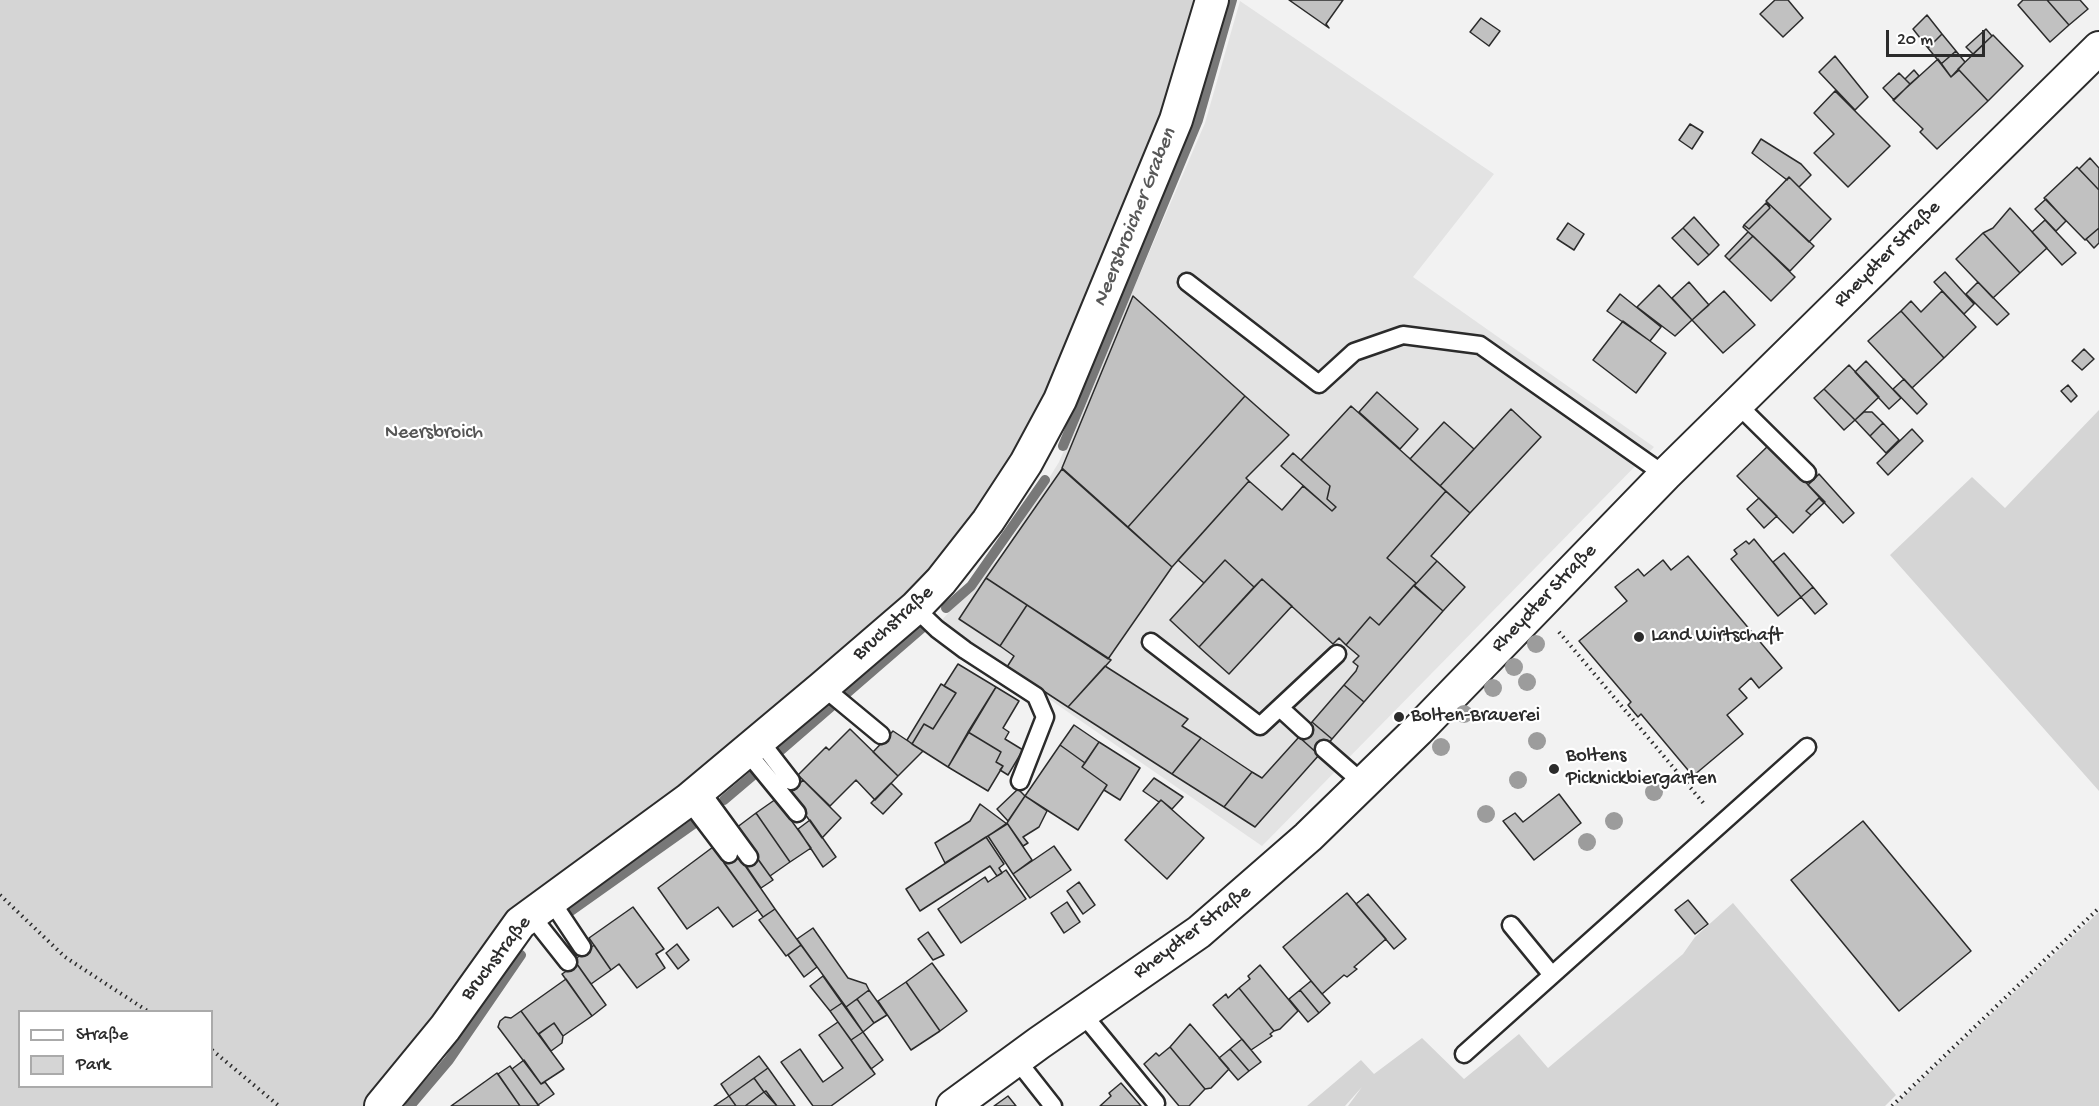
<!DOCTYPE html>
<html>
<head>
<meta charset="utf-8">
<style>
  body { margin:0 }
  #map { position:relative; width:2099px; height:1106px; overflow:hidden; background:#f2f2f2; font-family:"Gochi Hand",sans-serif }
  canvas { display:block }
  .legend { position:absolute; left:18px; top:1010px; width:195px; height:78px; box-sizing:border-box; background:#fff; border:2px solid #aaa; margin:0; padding:8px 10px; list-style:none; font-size:18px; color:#2b2b2b }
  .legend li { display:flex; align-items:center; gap:12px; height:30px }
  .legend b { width:30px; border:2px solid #aaa }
  .scale { position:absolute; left:1886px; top:30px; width:99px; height:27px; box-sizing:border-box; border:3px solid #2b2b2b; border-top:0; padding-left:8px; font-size:18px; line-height:21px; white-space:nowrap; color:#2b2b2b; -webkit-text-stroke:4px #fff; paint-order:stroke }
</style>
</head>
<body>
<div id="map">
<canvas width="2099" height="1106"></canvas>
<ul class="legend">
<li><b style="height:8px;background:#fff"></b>Straße</li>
<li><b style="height:16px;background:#d5d5d5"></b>Park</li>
</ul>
<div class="scale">20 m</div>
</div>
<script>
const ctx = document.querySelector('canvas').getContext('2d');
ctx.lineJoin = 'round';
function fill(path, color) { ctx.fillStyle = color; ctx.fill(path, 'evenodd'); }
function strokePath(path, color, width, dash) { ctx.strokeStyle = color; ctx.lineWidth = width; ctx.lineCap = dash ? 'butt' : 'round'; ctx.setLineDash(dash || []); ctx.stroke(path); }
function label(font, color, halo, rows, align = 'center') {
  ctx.font = font + ' "Gochi Hand",sans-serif'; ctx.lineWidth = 4.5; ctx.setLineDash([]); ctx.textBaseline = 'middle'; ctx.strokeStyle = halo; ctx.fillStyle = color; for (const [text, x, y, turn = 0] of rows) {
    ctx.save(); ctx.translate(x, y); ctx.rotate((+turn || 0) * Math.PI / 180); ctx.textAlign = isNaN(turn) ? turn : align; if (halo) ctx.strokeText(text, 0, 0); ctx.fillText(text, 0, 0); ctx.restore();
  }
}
const built = new Path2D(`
  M1240 1 1494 174 1413 277 1654 447 1262 846 939 623 1001 556 1059 462 1205 123Z`);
const green = new Path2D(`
  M0 0H1202L1170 109 1024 449 946 566 734 752 520 909 370 1106H0ZM20 1012H212V1086H20Z
  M2099 410V791L1890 555 1972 477 2005 508Z
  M1733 903 1896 1095 1885 1106H1348L1362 1087 1345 1106H1307L1361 1060 1374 1074 1422 1038 1464 1079 1519 1034 1548 1068 1683 954 1695 937Z
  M2099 912V1106H1894Z`);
const stream = new Path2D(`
  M1063 446 1198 120 1232 0
  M946 608 971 586 1045 480
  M773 757 929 622
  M724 800 757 772
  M561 918 695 823
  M410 1106 449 1060 521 955`);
const building = new Path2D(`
  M1289 0H1343L1326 24 1329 28Z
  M1775 0H1788L1803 18 1783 37 1760 14Z
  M2023 0H2047L2069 25 2050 42 2018 5Z
  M2047 0H2080L2088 9 2069 25Z
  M1927 15 1942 34 1928 48 1913 29Z
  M1481 18 1500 31 1489 46 1470 32Z
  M1986 29 1992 36 1973 54 1966 47Z
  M1942 34 1956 51 1941 64 1928 48Z
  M1993 35 2023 66 1988 101 1958 69Z
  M1956 51 1965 62 1951 77 1941 64Z
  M1835 56 1868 97 1855 110 1819 72Z
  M1938 59 1951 77 1959 70 1988 101 1937 149 1920 132 1923 129 1893 100Z
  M1914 70 1919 76 1910 84 1905 79Z
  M1899 73 1910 84 1894 100 1883 88Z
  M1835 91 1890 146 1848 187 1814 153 1834 134 1814 113Z
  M1690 124 1703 132 1692 149 1679 140Z
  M1761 139 1801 164 1811 175 1799 187 1789 177 1787 180 1752 153Z
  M2090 158 2099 168V190L2079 169Z
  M2077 167 2099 190V228L2085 240 2044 198Z
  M1789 177 1831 219 1809 242 1766 201Z
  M2046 199 2066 221 2056 231 2035 209Z
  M1767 202 1814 246 1790 271 1743 227 1744 225 1749 229 1770 208Z
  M1766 203 1770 208 1749 229 1744 225Z
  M2010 208 2047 248 2020 273 1983 233 1993 228Z
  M1694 217 1719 245 1709 255 1683 228Z
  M2045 220 2076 253 2062 265 2032 232Z
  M1568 223 1584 234 1574 250 1557 239Z
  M1683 228 1709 255 1698 265 1672 238Z
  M2099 228V243L2094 248 2086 239Z
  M1748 232 1753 236 1729 260 1725 256Z
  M1983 233 2020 273 1993 298 1956 259Z
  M1753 236 1795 277 1771 301 1729 260Z
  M1945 272 1974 304 1964 314 1934 282Z
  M1689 282 1709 305 1692 320 1672 298Z
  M1978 282 2009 314 1997 325 1966 294Z
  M1659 285 1692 320 1675 336 1637 307Z
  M1724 291 1755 325 1723 353 1692 320Z
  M1942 291 1976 327 1944 358 1901 311 1911 301 1921 312Z
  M1620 294 1661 327 1650 341 1607 311Z
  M1133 296 1245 396 1128 527 1062 468Z
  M1901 311 1944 358 1912 388 1868 341Z
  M1623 321 1666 353 1636 393 1593 360Z
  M2084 349 2094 359 2082 370 2072 361Z
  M1866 361 1901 398 1889 409 1855 372Z
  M1849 365 1879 397 1855 420 1824 389Z
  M1904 379 1927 404 1917 414 1893 389Z
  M2068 385 2077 396 2071 402 2061 391Z
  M1824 389 1855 420 1844 430 1814 398Z
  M1377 392 1418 429 1400 449 1359 412Z
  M1245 396 1289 435 1246 478 1249 481 1172 567 1128 527Z
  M1351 406 1446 491 1387 558 1416 583 1379 625 1370 617 1346 645 1339 638 1333 644 1262 579 1254 587 1225 560 1204 583 1178 560 1249 481 1282 510 1303 486 1332 511 1336 507 1327 499 1330 486 1301 460Z
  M1511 409 1541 437 1470 513 1440 486Z
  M1864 412H1872L1883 423 1870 436 1855 420Z
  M1444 422 1474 449 1440 486 1410 459Z
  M1883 423 1899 440 1886 453 1870 436Z
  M1912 429 1923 441 1888 475 1877 463Z
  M1769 445 1825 502 1819 498 1806 511 1811 515 1793 533 1737 476Z
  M1293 453 1330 486 1327 499 1336 507 1332 511 1281 466Z
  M1062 469 1172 567 1108 659 986 578Z
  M1819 474 1854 513 1843 523 1808 485Z
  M1446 491 1470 513 1431 556 1437 561 1414 586 1416 583 1387 558Z
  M1759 498 1777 516 1764 528 1747 509Z
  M1819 498 1824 503 1811 515 1806 511Z
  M1754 539 1801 597 1778 616 1731 559 1737 554 1734 550 1746 541 1749 544Z
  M1784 553 1813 587 1801 597 1773 562Z
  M1688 556 1782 668 1759 688 1751 678 1739 689 1747 698 1727 715 1743 734 1693 776 1641 714 1638 717 1628 705 1631 702 1579 641 1627 601 1615 587 1638 569 1644 576 1663 560 1671 570Z
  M1225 560 1254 587 1199 647 1170 620Z
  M1437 561 1465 587 1443 611 1414 586Z
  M986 578 1027 605 1000 646 959 619Z
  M1262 579 1292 606 1229 674 1199 647Z
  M1414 585 1443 611 1364 702 1344 685 1356 671 1358 666 1353 662 1359 656 1346 645 1370 617 1379 625Z
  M1813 587 1827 604 1815 614 1801 597Z
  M1027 605 1111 660 1068 707 1007 667 1014 656 1000 646Z
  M958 664 996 687 948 767 912 744 924 724 933 729 956 693 944 686Z
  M1105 666 1188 719 1182 726 1201 738 1172 774 1068 707Z
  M941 684 956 693 933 729 924 724 912 744 907 740Z
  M1344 685 1364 702 1332 739 1312 722Z
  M996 687 1019 701 1003 728 1009 732 1005 739 1023 750 1008 775 1000 770 1003 766 996 762 1001 752 968 732Z
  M1312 722 1332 739 1319 755 1299 737Z
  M1074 725 1099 742 1085 763 1060 745Z
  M850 729 898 776 875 800 856 780 830 806 798 775 826 747 829 750Z
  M893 731 923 751 898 776 873 752Z
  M968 732 1001 752 996 762 1003 766 988 791 948 767Z
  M1299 737 1319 755 1255 827 1224 807 1252 772 1262 778Z
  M1201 738 1252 772 1224 807 1172 774Z
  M1099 742 1140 768 1120 800 1104 790 1107 785 1082 767Z
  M1060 745 1085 763 1082 767 1107 785 1078 830 1025 796Z
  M1154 778 1183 797 1172 809 1161 800 1159 802 1143 791Z
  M803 780 841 818 822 838 790 793Z
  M891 783 902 794 883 814 871 803Z
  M1018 789 1025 796 1008 821 997 809Z
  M1559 794 1581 823 1534 860 1503 821 1515 813 1523 822Z
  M1025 796 1047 811 1039 827 1023 837 1028 843 1023 846 1007 823Z
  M776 799 811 848 790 862 756 813Z
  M1161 800 1204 838 1167 879 1125 840Z
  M980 804 1007 824 945 863 935 843 970 821Z
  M756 813 790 862 770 876 736 828Z
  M810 820 836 857 823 867 798 829Z
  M1863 821 1971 951 1899 1011 1791 880Z
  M1007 823 1032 860 1013 874 988 836Z
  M986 837 1004 864 999 868 1002 873 997 876 990 866 920 911 906 889Z
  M1054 846 1071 870 1030 898 1013 874Z
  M713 847 758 910 733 927 718 907 687 929 658 888Z
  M737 854 775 909 763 917 724 863Z
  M757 858 773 880 761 888 746 866Z
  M1006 870 1026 899 961 943 938 909 985 877 988 882Z
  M1079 882 1095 905 1083 914 1067 891Z
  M1347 893 1386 939 1354 967 1357 969 1347 977 1344 975 1322 994 1283 947Z
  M1368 894 1406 939 1394 949 1356 904Z
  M1688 900 1708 924 1695 934 1675 910Z
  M1067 902 1080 922 1064 933 1051 913Z
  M633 907 664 949 656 954 665 968 637 988 619 964 611 970 589 938Z
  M775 909 801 945 786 956 759 920Z
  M813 928 848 978 866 984 869 990 846 1007 797 939Z
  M928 932 944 955 933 960 918 939Z
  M677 944 689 960 678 969 666 953Z
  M594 945 611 970 591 984 574 960Z
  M801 945 817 967 804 977 788 955Z
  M932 963 967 1011 940 1031 906 982Z
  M577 964 606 1005 592 1016 562 974Z
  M1260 965 1298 1011 1280 1029 1274 1031 1239 988 1250 979 1248 976Z
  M823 976 842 1003 830 1011 810 986Z
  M566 979 592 1016 563 1036 554 1023 538 1034 521 1011Z
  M1311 981 1330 1003 1319 1013 1300 990Z
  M906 982 940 1031 911 1050 878 1001Z
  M1239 988 1274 1031 1270 1034 1272 1036 1251 1050 1213 1005 1226 994 1228 998Z
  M869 990 887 1015 874 1023 857 999Z
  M1300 990 1319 1013 1308 1022 1289 999Z
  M857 999 874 1023 863 1032 846 1007Z
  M842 1003 863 1032 851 1040 830 1011Z
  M521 1011 564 1069 541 1084 498 1027 500 1021 505 1017 511 1018Z
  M838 1022 875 1074 831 1106H813L781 1062 800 1049 823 1082 843 1068 819 1035Z
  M554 1023 563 1036 562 1043 551 1051 539 1034Z
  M1190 1024 1229 1069 1211 1088 1205 1089 1170 1047Z
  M863 1032 883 1060 871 1069 851 1040Z
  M1242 1039 1261 1062 1249 1071 1230 1049Z
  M1170 1047 1205 1089 1189 1106H1179L1144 1064 1156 1053 1159 1056Z
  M1230 1049 1249 1071 1238 1080 1219 1058Z
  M759 1056 768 1068 729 1096 721 1084Z
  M524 1060 541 1084 545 1082 554 1094 538 1105 512 1069Z
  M510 1066 512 1069 539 1106H520L498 1074Z
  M768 1068 795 1106H777L764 1092 754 1078Z
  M497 1073 520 1106H451Z
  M754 1078 764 1092 745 1106H736L729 1096Z
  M1121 1083 1141 1106H1100L1111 1096 1109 1093Z
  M766 1091 777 1106H745L764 1092Z
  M729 1096 736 1106H714Z
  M1008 1096 1016 1106H994Z`);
const path = new Path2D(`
  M1559 632 1705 805
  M0 895 65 957 149 1012
  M212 1050 279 1106
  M1892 1106 2099 908`);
const service = new Path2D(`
  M1187 282 1319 384 1354 352 1403 335 1480 345 1665 475
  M1737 404 1807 473
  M915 608 937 629 965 650 1036 696 1045 717 1020 781
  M1151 642 1260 726 1337 654
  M823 687 881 735
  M1280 708 1304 730
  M760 741 791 781
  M1324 749 1364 784
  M747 752 797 813
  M700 790 749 857
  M688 800 729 854
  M550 899 582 947
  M530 914 568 962
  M1511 925 1552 975
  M1082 1013 1156 1103
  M1464 1054 1807 747
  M1016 1059 1053 1106`);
const minor = new Path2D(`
  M381 1106 445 1028 520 923 688 800 823 687 915 608 941 581 988 521 1026 463 1060 400 1176 120 1212 0
  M953 1106 1039 1043 1199 932 1308 837 1418 730 1665 475 2099 48`);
const trees = [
  [1536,644],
  [1514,667],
  [1527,682],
  [1493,688],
  [1464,714],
  [1537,741],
  [1441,747],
  [1518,780],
  [1654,792],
  [1486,814],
  [1614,821],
  [1587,842]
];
const markers = [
  [1639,637,6,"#2b2b2b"],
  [1399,717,6,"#2b2b2b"],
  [1554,769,6,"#2b2b2b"]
];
const streetNames = [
  ["Rheydter Straße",1888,255,-45],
  ["Rheydter Straße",1545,599,-46],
  ["Bruchstraße",894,624,-42],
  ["Rheydter Straße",1193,933,-37],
  ["Bruchstraße",497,959,-52]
];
const parkNames = [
  ["Neersbroich",434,434]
];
const poiNames = [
  ["Land Wirtschaft",1651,637],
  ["Bolten-Brauerei",1411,717],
  ["Boltens",1566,757],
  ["Picknickbiergarten",1566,780]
];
const waterNames = [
  ["Neersbroicher Graben",1136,218,-68]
];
fill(built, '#e3e3e3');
fill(green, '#d5d5d5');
strokePath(stream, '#787878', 10);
fill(building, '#c1c1c1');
strokePath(building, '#2b2b2b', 1.5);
strokePath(service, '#2b2b2b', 21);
strokePath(minor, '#2b2b2b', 36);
strokePath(path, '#2b2b2b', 4, [1.5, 4.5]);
strokePath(service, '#fff', 16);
strokePath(minor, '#fff', 32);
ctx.fillStyle = '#9c9c9c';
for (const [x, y] of trees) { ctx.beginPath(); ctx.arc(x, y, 9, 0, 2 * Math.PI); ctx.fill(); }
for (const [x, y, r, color] of markers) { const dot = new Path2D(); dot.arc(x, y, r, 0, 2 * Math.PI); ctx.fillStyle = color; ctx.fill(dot); strokePath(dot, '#fff', 2); }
label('20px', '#2b2b2b', '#fff', streetNames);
label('20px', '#565656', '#fff', parkNames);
label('20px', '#2b2b2b', '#fff', poiNames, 'left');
label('italic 21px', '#585858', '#fff', waterNames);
</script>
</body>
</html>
